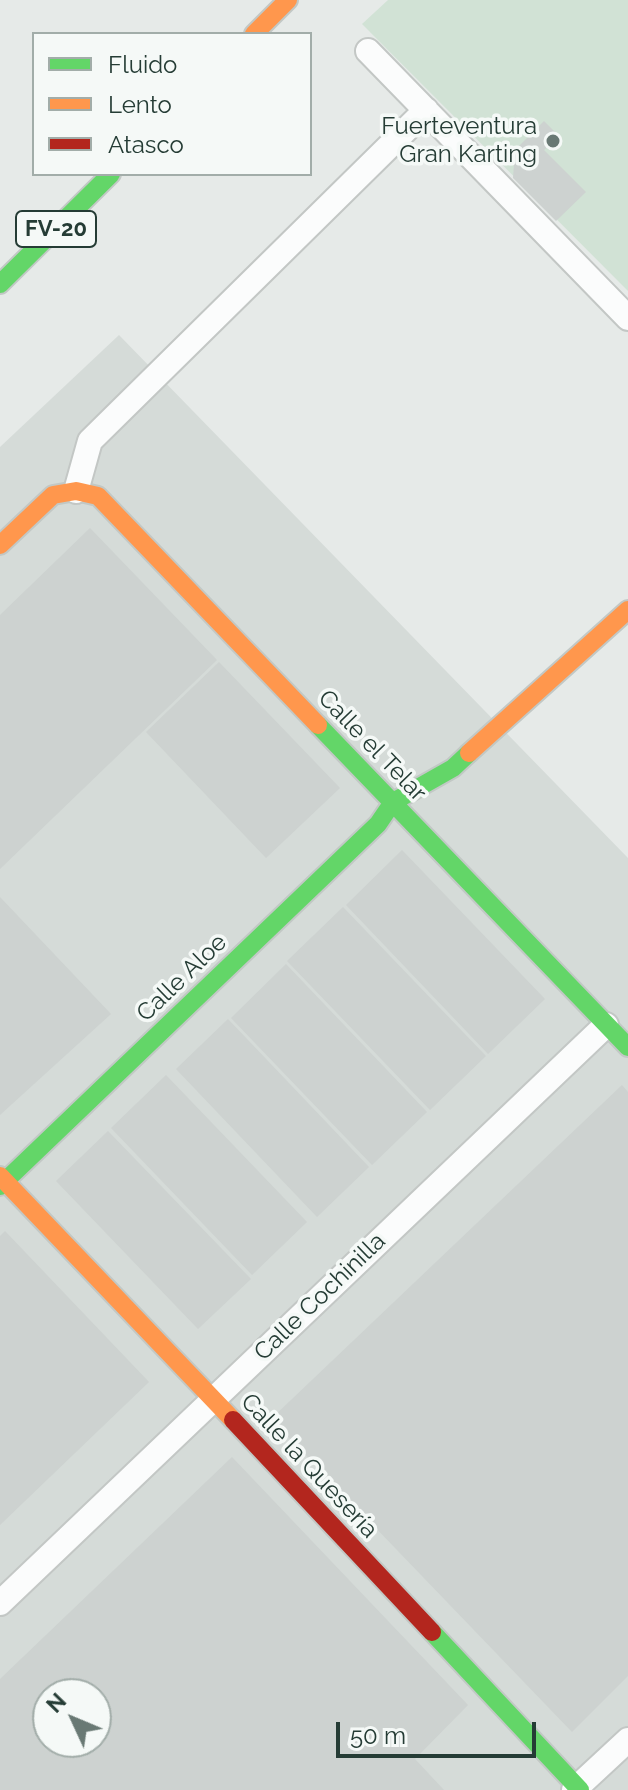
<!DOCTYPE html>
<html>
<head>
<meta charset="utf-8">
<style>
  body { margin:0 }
  #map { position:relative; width:628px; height:1790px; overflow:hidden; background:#e6eae8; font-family:Raleway,sans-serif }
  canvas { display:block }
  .legend { position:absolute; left:32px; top:32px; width:280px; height:144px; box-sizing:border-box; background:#f5f9f7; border:2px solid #a2ada9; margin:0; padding:10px 14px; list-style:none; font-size:24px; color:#253c35 }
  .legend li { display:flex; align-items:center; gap:16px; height:40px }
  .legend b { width:40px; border:2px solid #a2ada9 }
  .north { position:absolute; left:32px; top:1678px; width:80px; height:80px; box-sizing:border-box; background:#f5f9f7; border:2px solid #a2ada9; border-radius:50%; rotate:314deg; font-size:22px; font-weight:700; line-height:32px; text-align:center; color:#253c35 }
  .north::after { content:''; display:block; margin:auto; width:28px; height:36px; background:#697974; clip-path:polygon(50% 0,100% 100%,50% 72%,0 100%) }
  .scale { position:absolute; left:336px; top:1722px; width:200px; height:36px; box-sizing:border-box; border:4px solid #253c35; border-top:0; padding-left:10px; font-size:24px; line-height:28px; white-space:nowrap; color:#253c35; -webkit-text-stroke:6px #f5f9f7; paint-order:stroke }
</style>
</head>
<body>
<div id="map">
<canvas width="628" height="1790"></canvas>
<ul class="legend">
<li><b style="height:10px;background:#63d668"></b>Fluido</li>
<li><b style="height:10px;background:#ff974d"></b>Lento</li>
<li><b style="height:10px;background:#b3261e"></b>Atasco</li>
</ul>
<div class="north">N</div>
<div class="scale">50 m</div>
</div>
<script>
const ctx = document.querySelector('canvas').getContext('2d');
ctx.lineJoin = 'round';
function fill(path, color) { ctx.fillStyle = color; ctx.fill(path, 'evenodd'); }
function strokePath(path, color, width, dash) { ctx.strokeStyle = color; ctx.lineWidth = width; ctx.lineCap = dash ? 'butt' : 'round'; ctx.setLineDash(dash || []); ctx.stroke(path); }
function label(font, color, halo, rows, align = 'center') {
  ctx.font = font + ' Raleway,sans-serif'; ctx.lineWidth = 7; ctx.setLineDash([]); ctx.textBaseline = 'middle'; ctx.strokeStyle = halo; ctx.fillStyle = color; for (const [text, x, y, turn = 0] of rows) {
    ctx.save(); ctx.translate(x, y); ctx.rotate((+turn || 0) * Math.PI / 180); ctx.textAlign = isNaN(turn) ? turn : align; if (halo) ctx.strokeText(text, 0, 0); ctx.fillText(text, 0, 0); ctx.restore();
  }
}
const built = new Path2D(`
  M119 335 628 858V1790H0V447ZM48 1694H96V1742H48Z`);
const green = new Path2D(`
  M388 0H628V291L362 24Z`);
const building = new Path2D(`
  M544 121 559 136 544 150 586 192 556 221 513 178 515 150Z
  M90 528 217 660 0 869V615Z
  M219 662 340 788 266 858 146 732Z
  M402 850 545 999 488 1054 346 905Z
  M0 897 111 1014 0 1115Z
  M343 907 486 1056 430 1110 287 961Z
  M286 964 427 1112 372 1165 231 1018Z
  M228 1019 369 1167 317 1217 176 1069Z
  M166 1075 307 1222 252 1275 111 1128Z
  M622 1085 628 1092V1676L572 1732 271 1419Z
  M108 1131 251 1279 198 1329 56 1181Z
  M5 1231 149 1382 0 1525V1236Z
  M232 1457 468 1705 415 1759 444 1790H0V1679ZM48 1694H96V1742H48Z`);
const street = new Path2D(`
  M368 51 628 318
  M76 491 90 441 426 110
  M0 1603 606 1025
  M574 1790 628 1740`);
const fast = new Path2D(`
  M0 284 111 174
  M318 725 628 1047
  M0 1186 378 824 393 802 453 768 469 753
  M432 1632 580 1790`);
const slow = new Path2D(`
  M254 34 288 0
  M0 545 53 495 76 491 98 496 318 725
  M469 753 628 610
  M0 1176 233 1420`);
const jam = new Path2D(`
  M233 1420 432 1632`);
const markers = [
  [553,141,8,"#697974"]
];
const shields = [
  [56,229,80]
];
const shieldNames = [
  ["FV-20",56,229]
];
const poiNames = [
  ["Fuerteventura",537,127],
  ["Gran Karting",537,155]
];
const streetNames = [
  ["Calle el Telar",372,746,46],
  ["Calle Aloe",182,978,-44],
  ["Calle Cochinilla",320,1297,-44],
  ["Calle la Quesería",309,1466,47]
];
fill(built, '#d5dbd8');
fill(green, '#d1e2d5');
fill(building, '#cdd2d0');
strokePath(street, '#c3c7c5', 28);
strokePath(fast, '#c2c8c5', 22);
strokePath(slow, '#c2c8c5', 22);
strokePath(jam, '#c2c8c5', 22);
strokePath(street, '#fbfcfc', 24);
strokePath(fast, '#63d668', 18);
strokePath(slow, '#ff974d', 18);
strokePath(jam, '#b3261e', 18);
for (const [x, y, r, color] of markers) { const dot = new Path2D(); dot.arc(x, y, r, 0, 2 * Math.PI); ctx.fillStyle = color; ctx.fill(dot); strokePath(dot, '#f5f9f7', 3); }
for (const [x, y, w] of shields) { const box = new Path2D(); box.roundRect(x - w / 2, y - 18, w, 36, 6); ctx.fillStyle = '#f5f9f7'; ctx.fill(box); strokePath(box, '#253c35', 2); }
label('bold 22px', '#253c35', null, shieldNames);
label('24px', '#253c35', '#f5f9f7', poiNames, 'right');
label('24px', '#253c35', '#f5f9f7', streetNames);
</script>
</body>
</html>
